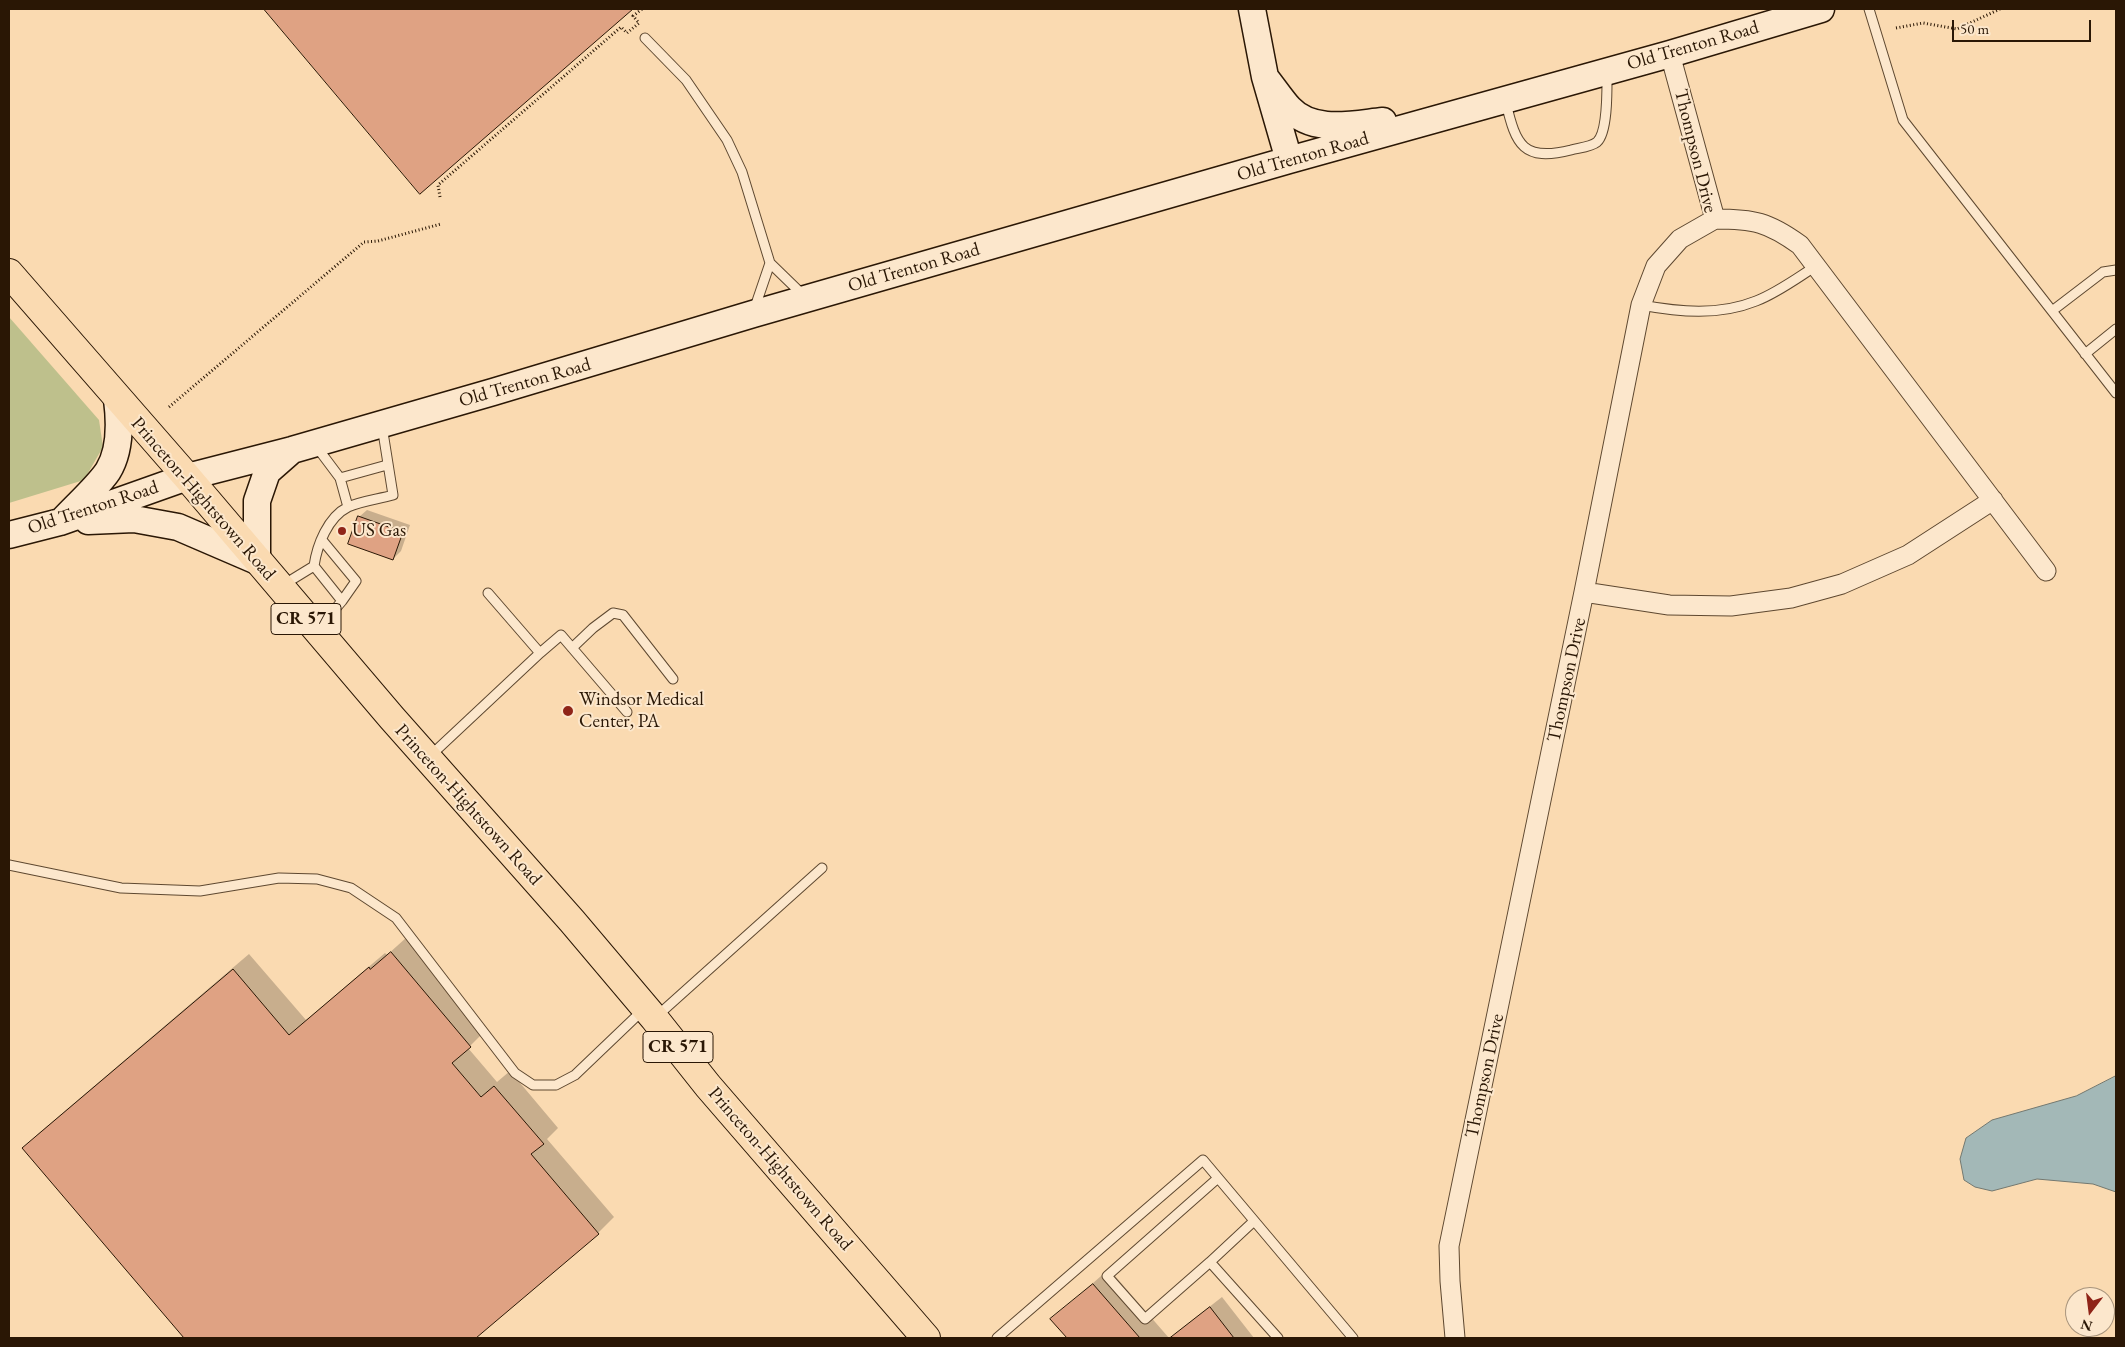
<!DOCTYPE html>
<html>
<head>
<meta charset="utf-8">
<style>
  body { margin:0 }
  #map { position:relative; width:2125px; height:1347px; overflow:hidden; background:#fadab1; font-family:"EB Garamond",serif }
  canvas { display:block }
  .frame { position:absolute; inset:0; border:10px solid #2a1705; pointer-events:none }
  .north { position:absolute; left:2065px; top:1287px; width:50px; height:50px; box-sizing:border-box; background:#fce7cc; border:1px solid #a8947c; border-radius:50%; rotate:195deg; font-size:14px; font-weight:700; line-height:20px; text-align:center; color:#2a1705 }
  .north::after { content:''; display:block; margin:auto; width:18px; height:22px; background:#8f2418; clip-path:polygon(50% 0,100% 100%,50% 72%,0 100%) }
  .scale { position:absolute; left:1952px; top:20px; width:139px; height:22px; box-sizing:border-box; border:2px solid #2a1705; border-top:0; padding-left:6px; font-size:15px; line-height:18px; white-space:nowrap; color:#2a1705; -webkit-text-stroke:4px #fce7cc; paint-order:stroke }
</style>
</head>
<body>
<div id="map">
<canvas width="2125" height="1347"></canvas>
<div class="frame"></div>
<div class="north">N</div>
<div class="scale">50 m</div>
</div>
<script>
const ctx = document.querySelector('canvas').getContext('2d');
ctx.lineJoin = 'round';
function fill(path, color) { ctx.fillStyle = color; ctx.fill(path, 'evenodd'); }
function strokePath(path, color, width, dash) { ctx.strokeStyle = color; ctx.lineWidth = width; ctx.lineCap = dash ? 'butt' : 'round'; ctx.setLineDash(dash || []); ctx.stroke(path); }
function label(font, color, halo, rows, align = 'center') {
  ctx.font = font + ' "EB Garamond",serif'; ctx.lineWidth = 4; ctx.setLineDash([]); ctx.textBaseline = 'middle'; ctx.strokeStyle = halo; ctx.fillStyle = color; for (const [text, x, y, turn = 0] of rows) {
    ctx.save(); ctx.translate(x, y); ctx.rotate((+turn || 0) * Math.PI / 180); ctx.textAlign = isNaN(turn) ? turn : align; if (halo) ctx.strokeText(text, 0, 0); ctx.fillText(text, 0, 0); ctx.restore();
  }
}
const green = new Path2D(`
  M9 317 99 420 103 447 84 480 9 503Z`);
const water = new Path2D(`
  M2116 1076V1192L2093 1184 2037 1179 1992 1191 1975 1187 1964 1180 1960 1159 1966 1138 1992 1120 2076 1096Z`);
const shadow = new Path2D(`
  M265 9H632L420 192Z
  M367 510 410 525 401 551 393 559 359 517Z
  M407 937 486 1030 468 1048 497 1082 510 1071 558 1128 547 1139 614 1217 598 1233 474 1338H280L277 1335 273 1338H186L23 1148 39 1133 249 954 306 1020 385 953 387 955Z
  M1109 1269 1169 1338H1068L1052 1319Z
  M1222 1297 1254 1338H1172L1181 1329Z`);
const building = new Path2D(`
  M264 9H633L420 194Z
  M358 516 403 532 393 560 348 544Z
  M391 952 471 1047 452 1063 481 1097 494 1086 544 1144 531 1154 599 1234 476 1338H184L22 1148 233 969 289 1035 369 967 370 969Z
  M1093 1284 1140 1338H1067L1050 1319Z
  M1210 1307 1234 1338H1170Z`);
const path = new Path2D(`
  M1896 28 1923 23 1957 29 2000 9
  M440 197 438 185 621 27 627 33 639 23 633 16 642 9
  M169 407 364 242 378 241 441 224`);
const lane = new Path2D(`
  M1869 9 1903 120 2116 393
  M645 38 686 80 727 140 742 172 770 263 804 296
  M1506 103C1516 145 1523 162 1571 150 1578 148 1591 147 1597 142 1608 132 1607 88 1607 74
  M1641 305C1679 312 1719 316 1756 301 1777 293 1797 278 1816 266
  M754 310 770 263
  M2052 311 2103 272 2116 270
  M2085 354 2116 329
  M316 446 340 478 387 465
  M340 478 348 507
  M322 540 356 581 342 601
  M283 585 314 566
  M319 628 342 601 314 566C317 545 328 517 348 507 361 501 379 499 393 495L382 426
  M572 648 593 628 613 613 623 615 673 679
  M540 653 561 635 627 712
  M429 757 540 653 488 593
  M9 865 121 888 200 891 279 878 317 879 351 888 396 918 515 1073 533 1085H556L575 1075 643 1010
  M657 1016 822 868
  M1218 1178 1107 1276 1145 1319 1210 1262 1278 1338
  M1210 1262 1254 1221
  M997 1338 1203 1160 1353 1338`);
const street = new Path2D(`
  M1715 219C1754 219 1768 222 1800 245L2046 571
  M1584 592 1669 605 1731 606 1791 598 1842 584 1908 555 1993 500
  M1455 1338 1450 1281 1449 1246 1584 592 1641 305 1656 266 1680 239 1715 219 1670 54`);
const secondary = new Path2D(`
  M1252 9 1265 77 1289 160
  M1265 77C1273 87 1281 99 1289 108 1313 134 1353 124 1383 121
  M63 520C75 507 99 485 108 471 121 450 120 422 117 399
  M88 521 134 519 178 527 257 561V501L267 472 292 450
  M9 535 60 522 187 477 292 450 493 392 753 314 1289 160 1670 54 1821 9`);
const primary = new Path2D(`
  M9 273 187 477 392 718 572 921 654 1018 708 1086 926 1338`);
const markers = [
  [342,531,5,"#8f2418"],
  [568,711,6,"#8f2418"]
];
const shields = [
  [306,619,70],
  [678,1047,70]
];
const shieldNames = [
  ["CR 571",306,619],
  ["CR 571",678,1047]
];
const streetNames = [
  ["Old Trenton Road",1693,46,-16],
  ["Thompson Drive",1695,151,76],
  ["Old Trenton Road",1303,157,-16],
  ["Old Trenton Road",914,268,-16],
  ["Old Trenton Road",525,383,-16],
  ["Princeton-Hightstown Road",203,499,49],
  ["Old Trenton Road",93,508,-18],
  ["Thompson Drive",1567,680,-78],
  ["Princeton-Hightstown Road",468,805,48],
  ["Thompson Drive",1485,1076,-78],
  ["Princeton-Hightstown Road",780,1169,49]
];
const poiNames = [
  ["US Gas",352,531],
  ["Windsor Medical",579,700],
  ["Center, PA",579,722]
];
fill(green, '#bec08c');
fill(water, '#a3b8b7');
strokePath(water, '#737870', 1);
fill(shadow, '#0003');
fill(building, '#dfa283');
strokePath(building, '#2a1705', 1);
strokePath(lane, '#5e4830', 11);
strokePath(street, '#5e4830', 21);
strokePath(secondary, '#2a1705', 29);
strokePath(primary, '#2a1705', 30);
strokePath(path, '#2a1705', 3, [1, 2.5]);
strokePath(lane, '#fce7cc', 9);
strokePath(street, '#fce7cc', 19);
strokePath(secondary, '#fce7cc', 26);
strokePath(primary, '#fadab1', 28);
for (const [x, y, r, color] of markers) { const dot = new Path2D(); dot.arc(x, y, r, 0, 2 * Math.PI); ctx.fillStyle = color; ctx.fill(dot); strokePath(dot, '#fce7cc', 2); }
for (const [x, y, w] of shields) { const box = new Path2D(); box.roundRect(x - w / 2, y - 15.5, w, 31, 4); ctx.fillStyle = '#fce7cc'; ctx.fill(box); strokePath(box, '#2a1705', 1); }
label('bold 18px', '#2a1705', null, shieldNames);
label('19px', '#2a1705', '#fce7cc', streetNames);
label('19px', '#2a1705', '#fce7cc', poiNames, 'left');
</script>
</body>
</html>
